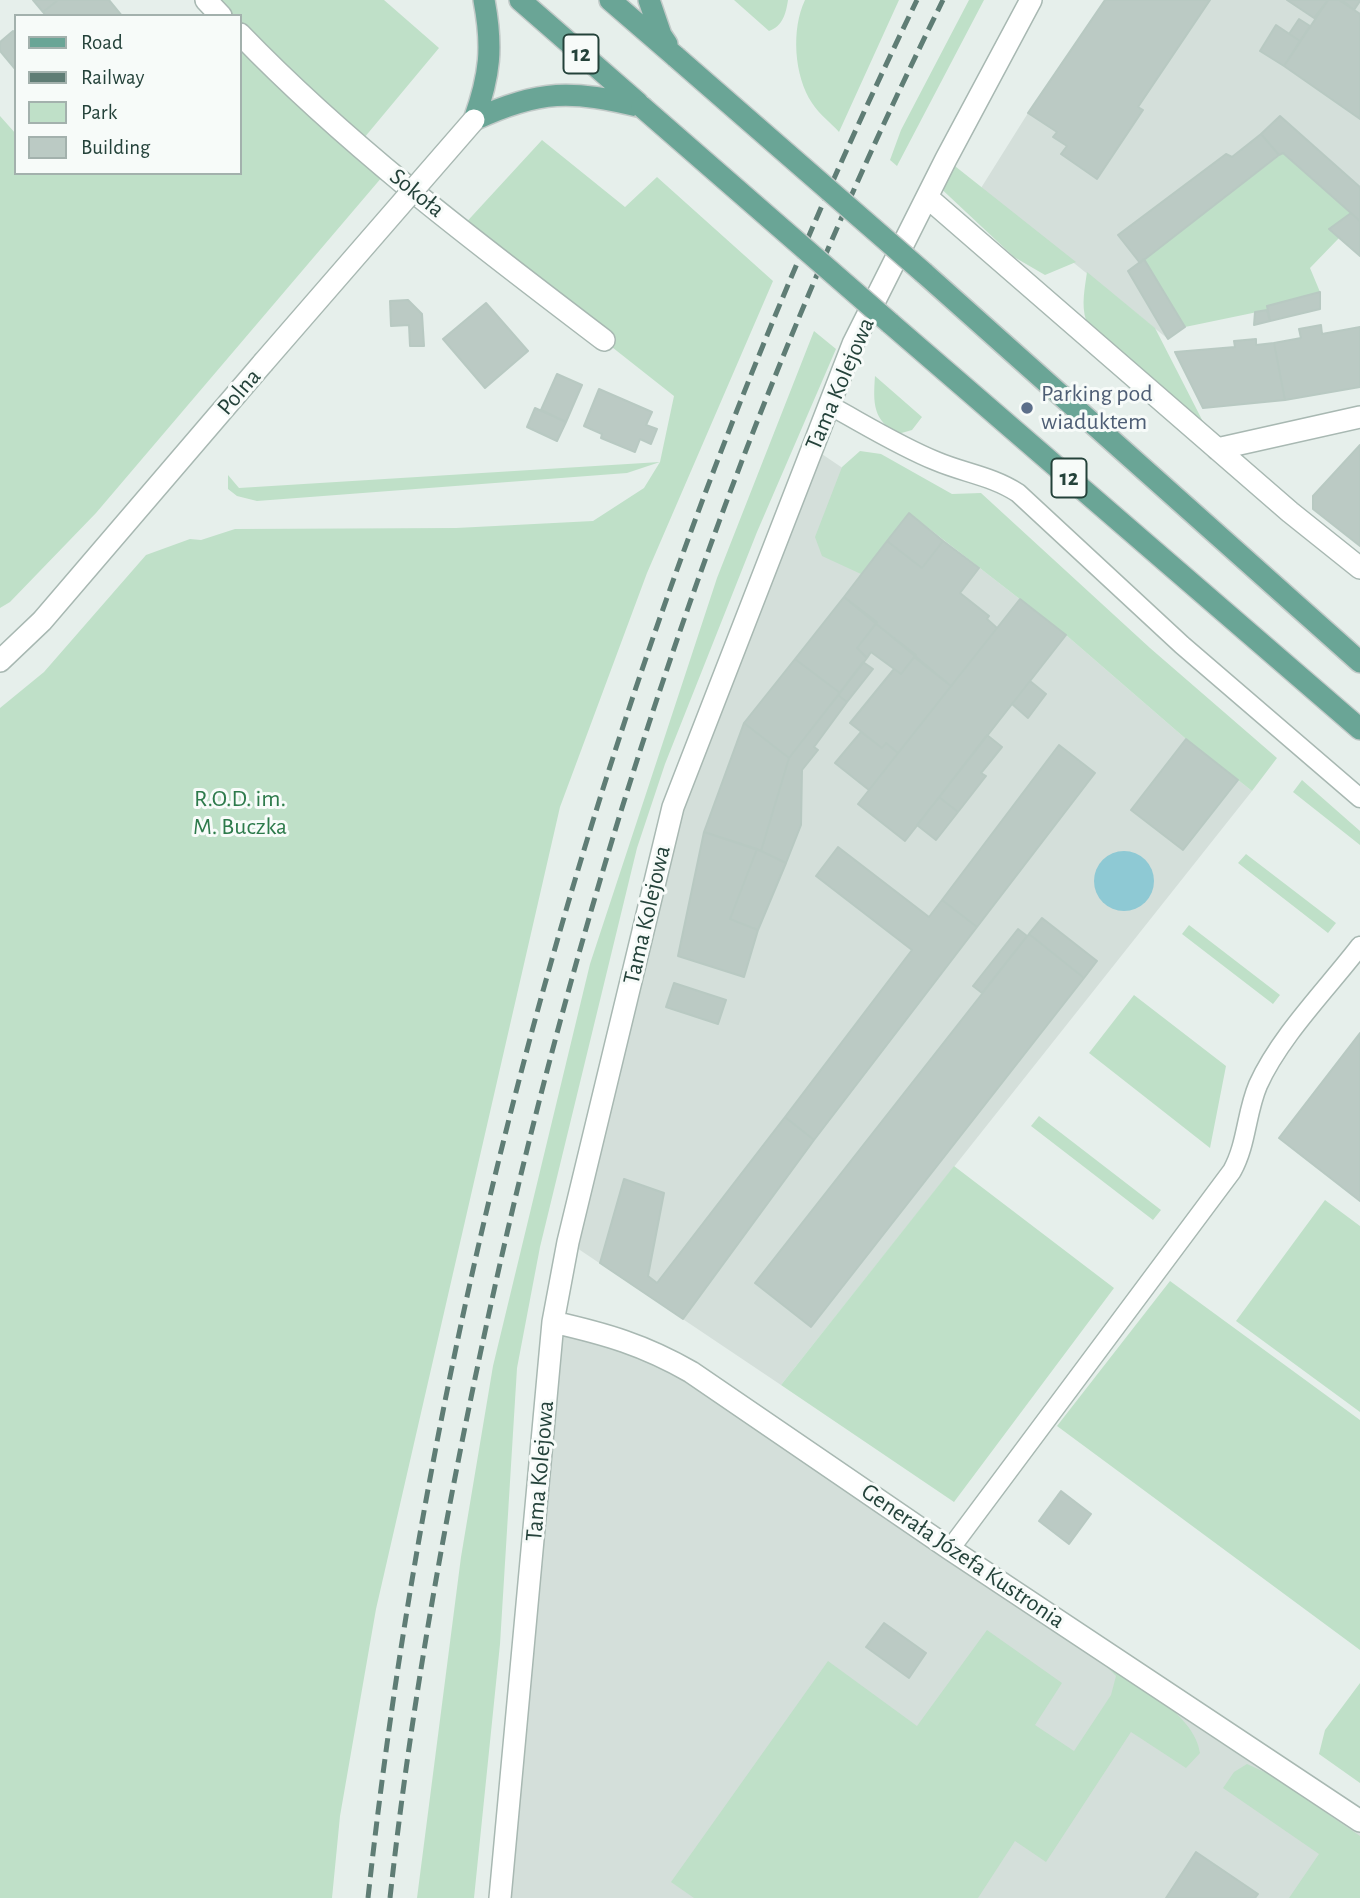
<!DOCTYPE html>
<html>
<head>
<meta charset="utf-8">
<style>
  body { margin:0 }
  #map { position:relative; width:1360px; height:1898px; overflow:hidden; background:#e6efeb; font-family:"Alegreya Sans",sans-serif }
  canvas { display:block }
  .legend { position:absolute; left:14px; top:14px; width:228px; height:161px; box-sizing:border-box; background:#f7fbf9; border:2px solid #a3b1ad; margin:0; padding:9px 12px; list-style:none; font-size:21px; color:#24423a }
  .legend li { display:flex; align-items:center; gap:14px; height:35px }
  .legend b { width:35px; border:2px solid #a3b1ad }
</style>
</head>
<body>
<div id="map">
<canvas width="1360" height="1898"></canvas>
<ul class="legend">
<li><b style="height:9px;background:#6aa596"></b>Road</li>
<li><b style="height:9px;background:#5f7d75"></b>Railway</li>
<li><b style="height:19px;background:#bfe0c8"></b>Park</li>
<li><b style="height:19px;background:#bbcac4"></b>Building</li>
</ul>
</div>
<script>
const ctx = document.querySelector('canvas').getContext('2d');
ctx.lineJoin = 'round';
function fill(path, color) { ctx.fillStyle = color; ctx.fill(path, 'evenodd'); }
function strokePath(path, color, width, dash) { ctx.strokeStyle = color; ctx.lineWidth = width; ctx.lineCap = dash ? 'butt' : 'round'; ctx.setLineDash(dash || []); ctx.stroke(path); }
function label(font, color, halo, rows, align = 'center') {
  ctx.font = font + ' "Alegreya Sans",sans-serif'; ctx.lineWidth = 6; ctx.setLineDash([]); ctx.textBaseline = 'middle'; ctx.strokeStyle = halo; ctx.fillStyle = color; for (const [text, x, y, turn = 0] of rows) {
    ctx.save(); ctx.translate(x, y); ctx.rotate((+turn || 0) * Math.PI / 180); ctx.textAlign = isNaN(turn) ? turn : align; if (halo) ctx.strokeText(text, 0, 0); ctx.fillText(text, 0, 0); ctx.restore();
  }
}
const built = new Path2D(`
  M1105 0H1360V221L1144 259 1185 327 1168 339 981 188 1028 113Z
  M813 448 909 513 1066 635 1186 739 1252 791 781 1385 568 1242 673 807Z
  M553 1322 619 1337 1360 1821V1898H500Z`);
const green = new Path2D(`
  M206 0H384L439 48 359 144 388 170 96 513 10 602 0 608V116L16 134V173H240V16H202L213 7Z
  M734 0H788C786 13 783 26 769 31Z
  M805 0H899L839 132C831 123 819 114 812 103 794 76 791 29 805 0Z
  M969 0H984L897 166 890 160 901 130Z
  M542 140 625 207 657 177 773 281 647 573 560 807 376 1609 340 1816 332 1898H0V708L44 672 146 555 190 539 201 540 235 529 456 528 593 521 644 488 660 462 627 473 257 501 237 496 228 489V475L239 488 660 462 674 396 461 228Z
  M1283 153 1351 213 1329 229 1339 238 1310 268 1320 292 1267 306V310L1185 327 1144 259Z
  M946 159 1076 262 1045 275 1014 257 934 182Z
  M1087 272 1155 328 1217 449C1187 422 1097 356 1086 320 1081 305 1085 287 1087 272Z
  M814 331 836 349 757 532 665 764 637 848 540 1247 517 1368 500 1644 474 1898H417L461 1557 493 1366 590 964 717 578Z
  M875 376 922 417 912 430 898 434C873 420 873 404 875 376Z
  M860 451 881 454 952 494 981 493 1150 648 1277 758 1252 791 1186 739 1066 635 909 513 861 574 822 556 815 537 842 467Z
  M1302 780 1360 831V845L1293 792Z
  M1246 854 1336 923 1328 933 1238 863Z
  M1189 925 1280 995 1273 1004 1182 934Z
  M1134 995 1226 1066 1210 1148 1089 1053Z
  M1039 1116 1161 1210 1153 1220 1031 1126Z
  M954 1166 1114 1288 954 1502 781 1385Z
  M1325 1200 1360 1226V1412L1236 1321Z
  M1170 1281 1360 1420V1650L1057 1426Z
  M987 1630 1062 1683 1035 1725 1074 1751 1111 1695 1116 1676 1100 1660C1132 1682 1195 1713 1200 1753L1186 1768 1131 1732 1046 1862 1015 1841 978 1898H694L671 1882 828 1661 917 1726Z
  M1360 1683V1783L1319 1754 1325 1730Z
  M1247 1764 1271 1775 1360 1836V1898H1289L1319 1854 1223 1788 1234 1772Z`);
const water = new Path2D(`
  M1094 881a30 30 0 1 1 60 0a30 30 0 1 1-60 0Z`);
const building = new Path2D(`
  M33 0H58L43 12Z
  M58 0H109L122 16H46L43 12Z
  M1105 0H1210L1138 107 1143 110 1097 179 1061 154 1067 146 1053 137 1057 132 1028 113Z
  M1287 0H1328L1314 18Z
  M1328 0H1339L1360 14V119L1284 66Z
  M1342 0H1360V1L1354 10Z
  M1299 19 1310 26 1300 41 1289 34Z
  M1276 25 1300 41 1284 66 1260 51Z
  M13 31 16 34V70L0 51V42Z
  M1280 116 1360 187V221L1283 153 1279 155 1261 134Z
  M1261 134 1279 155 1140 263 1118 235 1226 154 1232 157Z
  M1351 213 1360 221V256L1329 229Z
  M1144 259 1185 327 1168 339 1128 271Z
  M1320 292V309L1270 321 1267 306Z
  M408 300 422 314 424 346H410L409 325 391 326 390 301Z
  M486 303 528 351 485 388 443 339Z
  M1267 310 1270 321 1254 325 1255 312Z
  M1321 325 1322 334 1360 327V387L1285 400 1274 343 1301 338 1299 329Z
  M1256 339V345L1274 343 1285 400 1203 408 1175 352 1235 347 1234 341Z
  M557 374 582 385 566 422 541 410Z
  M599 389 652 412 646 425 657 429 651 444 640 439 635 452 601 438 602 434 584 426Z
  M535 408 566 422 557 441 527 427Z
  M1360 445V546L1313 509V496Z
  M909 513 943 541 922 568 887 541Z
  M887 541 922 568 943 541 979 568 960 593 989 616 987 619 997 628 951 686 844 597Z
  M844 597 877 622 857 648 867 658 840 693 795 659Z
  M1020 599 1066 635 905 841 858 804Z
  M876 624 916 655 901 674 871 652 867 658 857 648Z
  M914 657 951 686 898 753 886 743 882 748 850 723 894 669 901 674Z
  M795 659 840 693 789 758 744 723Z
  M863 662 873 669 847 702 838 695Z
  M1030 681 1046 694 1028 718 1012 704Z
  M838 695 847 702 814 747 818 750 802 770 801 825 786 863 761 851 789 758Z
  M744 723 789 758 761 851 704 832Z
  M861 732 882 748 886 743 898 753 869 790 835 763Z
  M987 735 1002 747 981 773 986 776 958 812 939 797Z
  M1186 739 1238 780 1183 850 1131 810Z
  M1059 745 1095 773 977 927 942 900Z
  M939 797 958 812 936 840 917 825Z
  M704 832 757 849 730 919 758 930 744 977 678 956Z
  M838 847 929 917 942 900 977 927 814 1140 785 1117 912 950 816 876Z
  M757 849 786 863 758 930 730 919Z
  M1042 918 1097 961 1084 978 1029 934Z
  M1018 929 1027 936 982 993 973 986Z
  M1029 934 1084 978 811 1327 755 1283Z
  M674 983 726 1000 718 1024 666 1007Z
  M1360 1033V1201L1279 1138Z
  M785 1117 814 1140 683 1319 600 1263 624 1179 664 1193 648 1276 657 1283Z
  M1061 1491 1091 1514 1069 1544 1039 1521Z
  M884 1623 926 1653 909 1678 866 1647Z
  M1196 1852 1258 1894 1255 1898H1166Z`);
const service = new Path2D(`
  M829 405C864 424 899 446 936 461 964 473 992 476 1018 493L1182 645 1360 798
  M950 1549 1232 1171C1247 1144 1246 1113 1258 1085 1280 1036 1327 989 1360 946`);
const minor = new Path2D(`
  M206 0 221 16
  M240 34C350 148 478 244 604 340
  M927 197 1290 512 1360 568
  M1217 449 1360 417
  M553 1322C606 1334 644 1345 691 1372L950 1549 1360 1821
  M500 1898 553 1322 568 1242 673 807 853 344 946 159 1031 0`);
const tertiary = new Path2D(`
  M0 661 42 621 263 363`);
const primary = new Path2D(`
  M520 0 638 103
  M610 0 676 57
  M649 0 661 35 667 44
  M474 120C540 89 572 90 642 107
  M474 120C490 75 493 47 484 0
  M924 273 1360 662
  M890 323 1360 729`);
const rail = new Path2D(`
  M368 1898C439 1246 630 590 917 0
  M390 1898C411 1706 445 1516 486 1327 585 869 735 421 943 0`);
const tertiaryBridge = new Path2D(`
  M263 363 474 120`);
const primaryBridge = new Path2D(`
  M676 57 924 273
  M642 107 890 323`);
const markers = [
  [1027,408,7,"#5c6f8a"]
];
const shields = [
  [581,54,35],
  [1069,478,35]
];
const shieldNames = [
  ["12",581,54],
  ["12",1069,478]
];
const streetNames = [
  ["Sokoła",417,193,39],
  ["Tama Kolejowa",840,384,-67],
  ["Polna",239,392,-49],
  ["Tama Kolejowa",647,915,-77],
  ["Tama Kolejowa",540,1471,-85],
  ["Generała Józefa Kustronia",963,1556,34]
];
const serviceNames = [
  ["Parking pod",1041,394],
  ["wiaduktem",1041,422]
];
const parkNames = [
  ["R.O.D. im.",240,799],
  ["M. Buczka",240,827]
];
fill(built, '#d4dfda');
fill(green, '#bfe0c8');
fill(water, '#8ec9d4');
fill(building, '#bbcac4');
strokePath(building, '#b8c9c2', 2);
strokePath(service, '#a8b8b2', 21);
strokePath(minor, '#a8b8b2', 24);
strokePath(tertiary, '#a8b8b2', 24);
strokePath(primary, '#c2cac8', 24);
strokePath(service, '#fff', 18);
strokePath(minor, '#fff', 21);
strokePath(tertiary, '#fff', 21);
strokePath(primary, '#6aa596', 21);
strokePath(rail, '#5f7d75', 5, [14, 7]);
strokePath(tertiaryBridge, '#a8b8b2', 24, []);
strokePath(primaryBridge, '#c2cac8', 24, []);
strokePath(tertiaryBridge, '#fff', 21);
strokePath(primaryBridge, '#6aa596', 21);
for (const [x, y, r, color] of markers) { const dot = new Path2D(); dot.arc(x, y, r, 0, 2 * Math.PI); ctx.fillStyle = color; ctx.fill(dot); strokePath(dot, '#f7fbf9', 2.5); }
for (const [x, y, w] of shields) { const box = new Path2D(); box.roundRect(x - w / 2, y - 19.5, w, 39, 5); ctx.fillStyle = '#f7fbf9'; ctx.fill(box); strokePath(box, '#24423a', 2); }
label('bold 23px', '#24423a', null, shieldNames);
label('24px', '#24423a', '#f7fbf9', streetNames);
label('24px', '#4e5e75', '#f7fbf9', serviceNames, 'left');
label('24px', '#2d7a4b', '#f7fbf9', parkNames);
</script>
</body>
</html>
